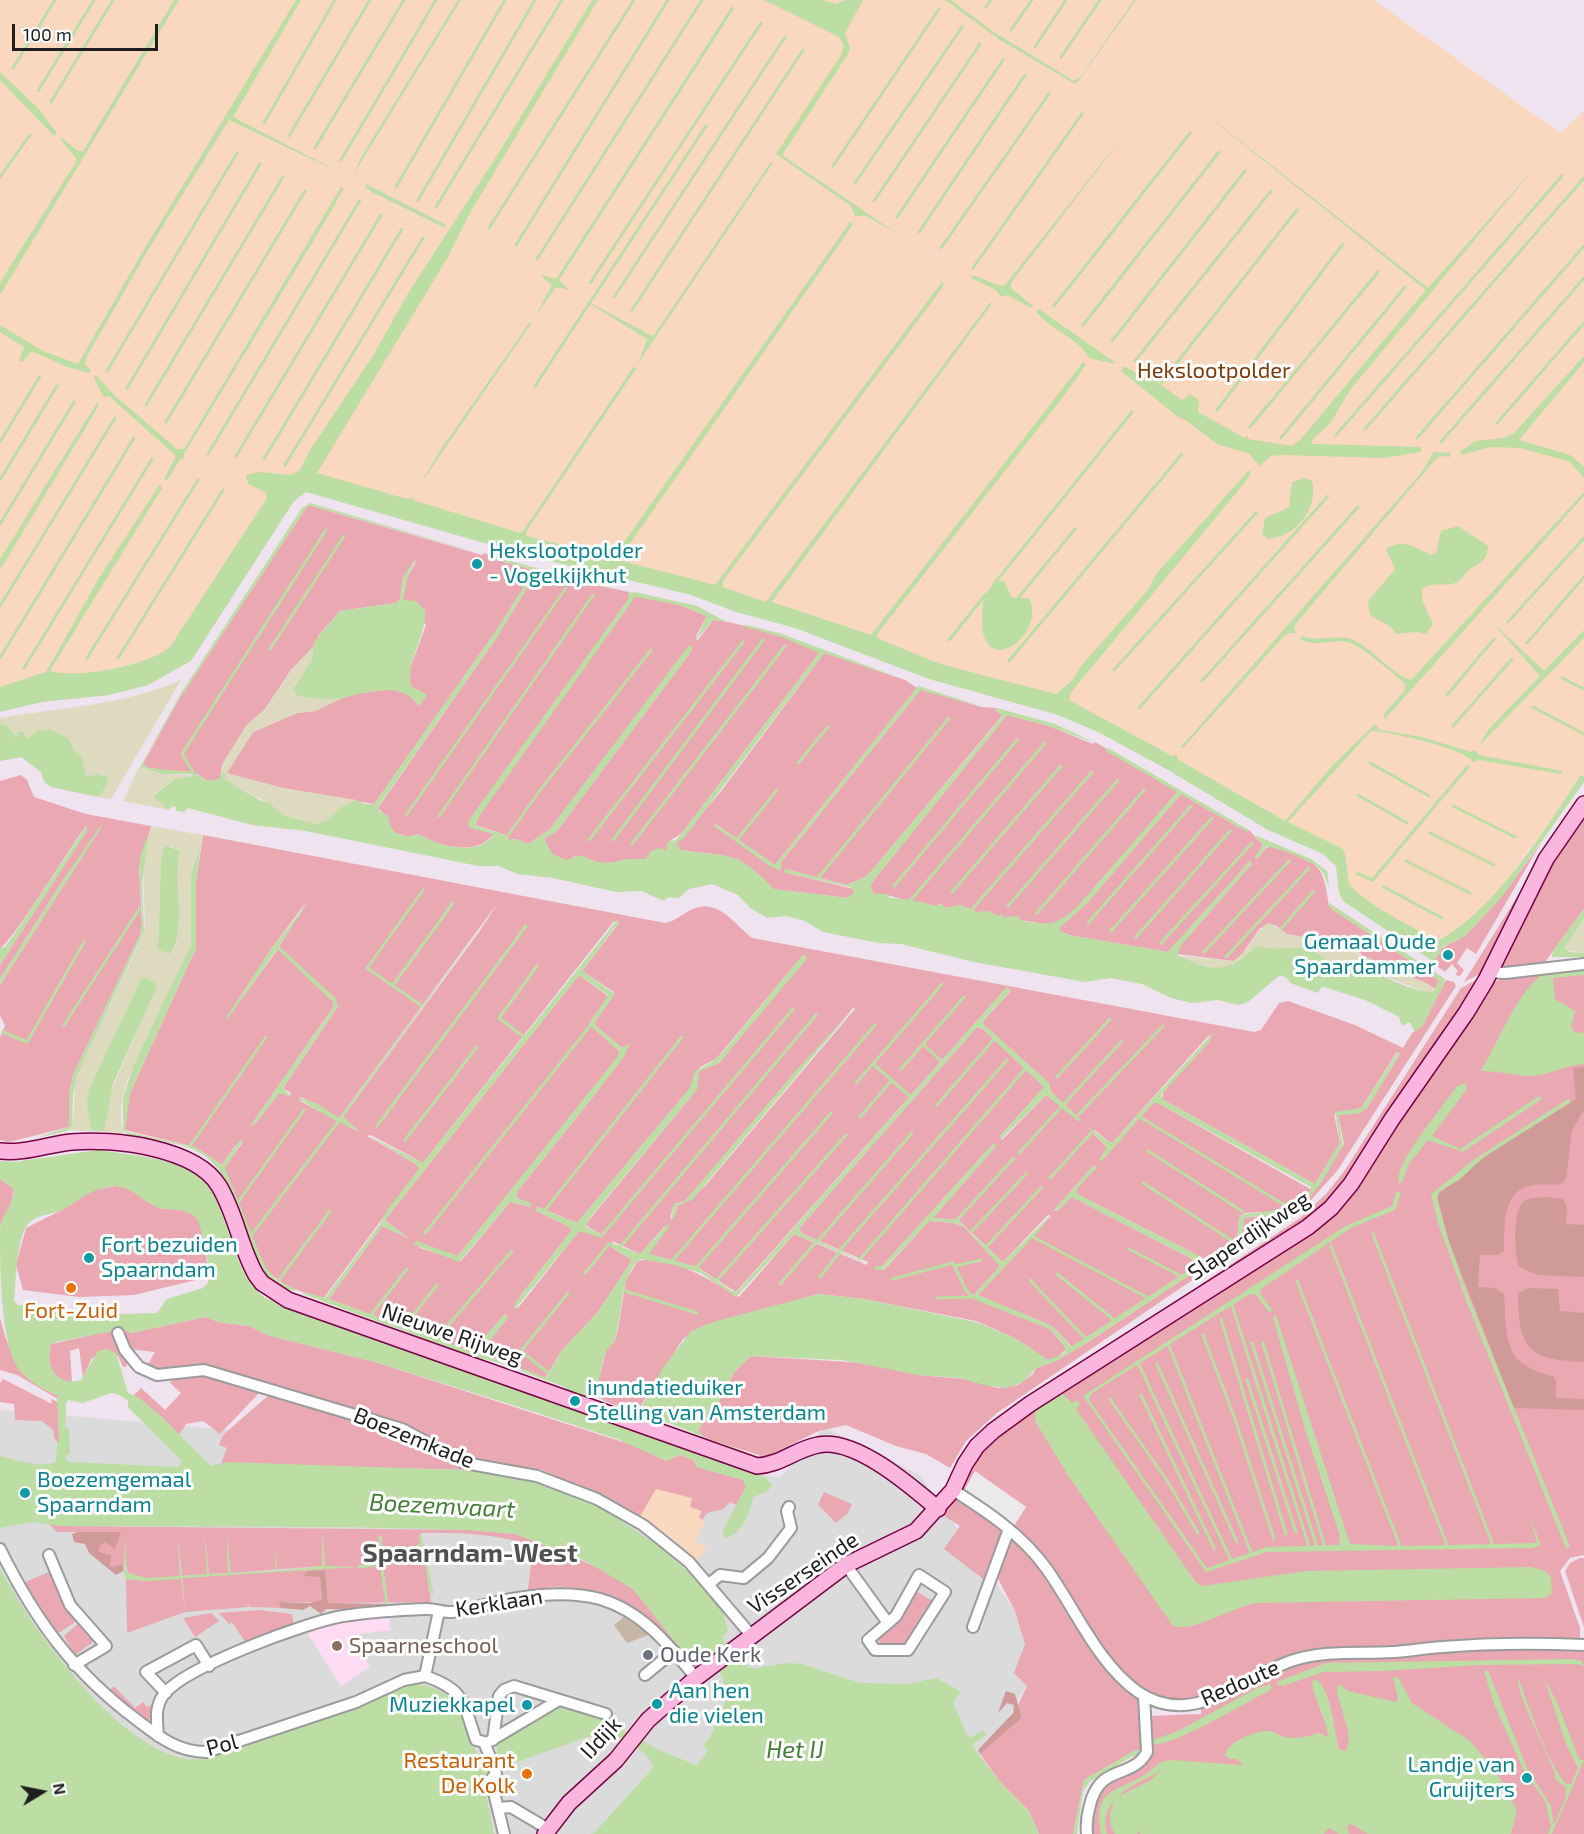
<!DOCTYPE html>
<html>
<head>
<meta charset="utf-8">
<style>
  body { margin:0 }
  #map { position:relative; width:1584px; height:1834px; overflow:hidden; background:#efe3ef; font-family:"Exo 2",sans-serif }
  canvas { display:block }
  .north { position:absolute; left:12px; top:1762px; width:60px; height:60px; -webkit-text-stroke:4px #fff; paint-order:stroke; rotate:80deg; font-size:16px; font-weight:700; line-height:24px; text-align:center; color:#1e1e1e }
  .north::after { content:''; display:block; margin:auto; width:21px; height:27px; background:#1e1e1e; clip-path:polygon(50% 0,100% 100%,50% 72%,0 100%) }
  .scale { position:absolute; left:12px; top:24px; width:146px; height:27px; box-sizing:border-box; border:3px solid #1e1e1e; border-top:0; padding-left:8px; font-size:18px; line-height:21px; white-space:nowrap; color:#1e1e1e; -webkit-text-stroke:4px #fff; paint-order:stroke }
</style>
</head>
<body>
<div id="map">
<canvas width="1584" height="1834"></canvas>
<div class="north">N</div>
<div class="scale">100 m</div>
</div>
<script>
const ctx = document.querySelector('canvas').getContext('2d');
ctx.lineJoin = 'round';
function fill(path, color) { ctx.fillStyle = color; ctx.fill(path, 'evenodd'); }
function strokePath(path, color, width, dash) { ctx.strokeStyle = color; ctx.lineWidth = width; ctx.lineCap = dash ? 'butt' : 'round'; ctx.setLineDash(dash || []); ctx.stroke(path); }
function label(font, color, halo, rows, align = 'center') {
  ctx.font = font + ' "Exo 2",sans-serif'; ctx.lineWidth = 6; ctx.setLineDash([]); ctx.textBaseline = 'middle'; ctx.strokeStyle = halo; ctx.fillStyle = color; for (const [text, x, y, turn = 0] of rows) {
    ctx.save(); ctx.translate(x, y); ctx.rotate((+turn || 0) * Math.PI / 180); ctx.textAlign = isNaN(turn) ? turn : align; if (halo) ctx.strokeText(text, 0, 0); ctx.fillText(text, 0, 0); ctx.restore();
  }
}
const residential = new Path2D(`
  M0 1410 781 1477 824 1427 920 1475 1045 1654 988 1752 694 1834H217L0 1616Z`);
const education = new Path2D(`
  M389 1617 390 1630 352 1635 370 1667 341 1686 306 1631 338 1622Z`);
const grass = new Path2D(`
  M308 505 482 555 485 553 493 559 530 569 532 571 530 577 496 631 374 804 283 788 226 774 253 732 297 713 313 711 349 695 390 689 408 694 419 706 426 695 411 686 408 674 426 625 403 600 407 578 418 558 403 577 400 599 396 603 340 611 319 635 314 646 291 670 265 709 246 726 222 765 220 779 207 781 197 774 148 768 143 764 178 701Z
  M537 572 629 592 631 596 476 811 469 827 491 833 493 835C475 857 438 846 419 834L409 837 395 833 390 829 388 818 378 808 497 637Z
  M635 596 680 605 707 616 696 636 697 641 713 620C727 620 806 640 819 653L682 833 671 840 666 851 650 854 646 859 623 860 608 865 576 856 566 861 552 854 544 839 557 831 690 653V645L550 829 528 844 516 839 510 840 506 835 475 825 474 823Z
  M824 653 905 680 919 689 896 714 775 865 714 823V826L777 869 780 870 781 862 921 689 981 707 997 708 996 711 1003 715 867 876 847 885 785 869 784 872 787 873 854 889V894L848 898 773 889C738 851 728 857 681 850L676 844 722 790Z
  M1007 715 1049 726 1093 744 1095 742 1176 790 1177 793 1079 905 1068 916 1050 925 975 912 974 908 970 909 960 905 945 908 941 904C923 912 893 892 874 894L870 885 877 876Z
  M21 775 27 780 34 797 86 814 151 826 139 868 142 924 140 935 74 1073 69 1093V1127L9 1142 0 1140V1037L5 1026 0 1015V985L102 826 63 880 0 979V965L67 861 87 825C73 842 10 946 0 948V781Z
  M1181 794 1242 829 1249 830 1263 845 1255 857 1257 859 1266 848 1271 846C1314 861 1324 859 1329 907L1439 980 1435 989 1381 961 1369 960 1360 953 1328 942 1287 934 1275 925 1260 928 1240 957 1233 961 1177 954 1181 945 1249 867 1252 864 1250 861 1168 952 1069 935 1060 931V927L1087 903Z
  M1584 812V909L1545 962 1510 968 1503 967 1501 963 1543 875Z
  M203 835 665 923C676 921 682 914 691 910 718 897 734 924 752 938L1254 1032 1261 1030 1279 1003 1288 1001 1355 1025 1403 1048 1412 1033 1423 1025 1446 980 1454 982 1456 986 1337 1171 1311 1200 1260 1238 1185 1285 997 1413 966 1441 950 1468 926 1454 896 1446 846 1425 819 1431 765 1457 711 1440 700 1435 698 1430 716 1406 734 1372 751 1356 865 1363 918 1375 965 1379 998 1388 1018 1385 1033 1374 1036 1368 1054 1362 1085 1344 1241 1241 1244 1218 1284 1213 1319 1185 1344 1144 1338 1115 1359 1113 1367 1108 1400 1054 1397 1052 1361 1108 1334 1114 1340 1143 1315 1184 1162 1099 1164 1091 1209 1042 1210 1034 1113 1142H1109L1095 1130 1094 1134 1107 1147 1101 1161 1153 1103H1158L1312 1190 1280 1211 1244 1213 1239 1218 1237 1240 1205 1259 1077 1194V1188L1096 1168 1094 1165 1054 1210 1057 1211 1072 1197 1200 1263 1072 1347 1052 1326 978 1295 1051 1216 1048 1215 1003 1262 958 1220 933 1218 996 1146 993 1144 882 1266 877 1267 884 1270 929 1221 954 1223 964 1227 1000 1266 973 1296 1050 1329 1067 1349 1055 1359 1048 1360 1015 1338 976 1321 864 1299 819 1294 703 1326 683 1339 638 1410C625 1408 601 1403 595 1393L607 1348 614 1342 618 1330 626 1280 637 1262C661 1249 718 1284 739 1297L794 1234 867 1265 868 1262 803 1234 799 1229 801 1226 977 1027 983 1029 1044 1087 1000 1136 1002 1140 1046 1095 1082 1121 1051 1092 1049 1083 983 1024 984 1020 1011 991 1007 987 983 1014 736 1292 697 1267 649 1254 666 1225 640 1254 612 1241 614 1249 632 1260 598 1312 562 1350 545 1378 480 1353 508 1317 504 1315 472 1352 329 1299 382 1226 408 1238 385 1220 579 975 608 996 589 1024 619 1051 618 1057 457 1257 416 1241 420 1248 461 1261 510 1202 531 1207 517 1198V1192L600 1088 630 1044 622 1048 596 1026 595 1022 614 992 582 971 619 923 614 921 423 1163 371 1135 367 1136 416 1164 419 1169 323 1299C301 1291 277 1286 264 1265L224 1168 243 1142 235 1146 222 1165 195 1147 125 1130 126 1108 131 1091 196 948V882ZM307 901 279 947 335 998 337 1008 283 1088 291 1093 290 1096 279 1093 255 1124 251 1125 334 1006 333 1001 278 949 227 1019 271 949ZM499 901 479 932 343 1117 359 1132 300 1101 302 1097 339 1118ZM803 955 804 961 719 1063 699 1071 697 1089 694 1093 585 1225 602 1235 579 1231 518 1308H514L521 1295 572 1230 566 1225 536 1211 538 1207 577 1223 690 1088 700 1067 716 1059ZM854 1007 855 1009 705 1186 680 1205H678L675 1216 670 1219 674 1204 685 1201Z
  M1541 843 1476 954 1467 948 1457 963 1464 970 1460 976 1455 975 1458 971 1452 964 1445 972 1433 963 1439 953 1444 956 1440 951C1447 942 1459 942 1467 934 1495 906 1518 875 1541 843Z
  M1525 884 1527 885 1484 972 1464 982Z
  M1584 967V1555L1570 1558 1560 1571 1580 1628V1638L1578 1641 1314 1652 1184 1703 1149 1695 1126 1679 1013 1527 1026 1507 975 1472 963 1493 959 1486 968 1467 992 1437 1311 1230 1491 984 1507 976Z
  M1482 977 1341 1190 1308 1222 1109 1346 1300 1218 1326 1194 1345 1170 1461 988Z
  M0 1179 14 1189 11 1205 0 1225Z
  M116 1186C133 1187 143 1200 157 1207 166 1211 179 1207 189 1212 209 1222 203 1253 209 1271L204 1278 134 1295 79 1297 23 1290 16 1265 26 1228 66 1208 90 1191Z
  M206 1317 218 1322 249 1326 267 1335 375 1362 638 1447 666 1461 680 1455 694 1460 697 1467 743 1480 746 1487 736 1505 730 1502 723 1509 707 1513 699 1524 639 1518 543 1470 470 1459 450 1453 426 1435 408 1428 202 1368C183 1370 165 1375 148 1364L155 1352 128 1349 124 1329 131 1333Z
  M0 1318C9 1353 21 1381 57 1395L58 1399 17 1375 0 1370Z
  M115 1330 126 1355 127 1366 123 1367 118 1356 92 1358 83 1377 79 1348 70 1351 72 1383C51 1379 46 1363 51 1344Z
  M202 1374 261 1391 220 1434 203 1421 186 1424 179 1435 138 1397H132L141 1388 165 1410 181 1393 170 1383 175 1376Z
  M3 1379 52 1404 51 1399 58 1402 59 1443 54 1438V1431L42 1421 15 1420 14 1404 0 1402V1383Z
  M270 1394 408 1434 473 1470 221 1464 227 1448 219 1445 223 1435Z
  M824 1492 852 1504 848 1513 836 1523 818 1505Z
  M955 1500H962L1021 1542 1138 1695 1141 1702 1142 1749 1133 1752 1084 1780 1073 1834H1039L1029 1811 1000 1782 980 1754 1022 1718 1018 1705 1027 1686 1014 1673 1025 1644 1015 1611 993 1569 987 1582 944 1549 960 1526 941 1514Z
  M48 1523 59 1526 469 1530 515 1534 561 1551 604 1571 633 1589 688 1657 704 1653 709 1660 696 1669 689 1667C652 1619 631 1594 567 1587 553 1585 543 1590 528 1590L533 1546C499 1534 457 1532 421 1533L431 1602 328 1603 325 1570 307 1571 305 1576H320L322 1600 318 1602H280L281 1608 251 1607 245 1602 249 1607 185 1612 127 1633 126 1579 146 1581 181 1578 185 1608 182 1578 321 1568H354L325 1566 322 1535 323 1566 230 1573 227 1536 228 1573 209 1574 204 1536 208 1574 182 1576 178 1538 180 1577 146 1578 128 1574 125 1559 124 1564 109 1568 98 1552 99 1546 121 1532H57Z
  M1580 1558H1584V1627L1565 1571 1570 1563Z
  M51 1571 78 1620 57 1634 23 1583Z
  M916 1591 933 1601 905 1646 881 1645 877 1639 901 1618Z
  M259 1610 292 1614 294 1625 246 1643 231 1621 230 1625 219 1613Z
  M211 1613 219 1621 195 1637 183 1618Z
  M78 1624 93 1642 75 1655 64 1636Z
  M1584 1648V1834H1090L1089 1827 1101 1786 1140 1765 1149 1716 1201 1714V1706L1304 1659 1443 1649Z
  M114 1686 135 1708 143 1702 147 1707 155 1704 149 1720 146 1721 108 1691Z`);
const forest = new Path2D(`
  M1584 1067V1110L1572 1130 1566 1179 1561 1184C1552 1186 1542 1183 1533 1185 1501 1191 1505 1225 1504 1251L1498 1255H1480L1478 1287 1495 1288 1504 1294C1507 1338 1502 1365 1553 1376L1556 1381V1398L1584 1399V1410L1514 1408 1448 1239 1437 1195 1484 1157 1576 1099 1573 1068Z
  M1548 1197 1563 1199 1567 1207 1566 1224 1584 1225V1277L1538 1275 1519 1267C1514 1256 1513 1213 1522 1203 1528 1196 1539 1198 1548 1197Z
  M1528 1288 1558 1289 1560 1311 1584 1313V1362C1529 1360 1518 1349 1518 1293Z
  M78 1532H121L115 1549 105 1542 100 1546 98 1552 111 1555 110 1567 124 1564 123 1571 116 1575 89 1553 85 1544 74 1542 72 1534Z
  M325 1570 328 1603 386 1604 385 1610 326 1609 321 1614 310 1606 303 1610 281 1608 279 1602 310 1603 322 1600 320 1577 304 1576 307 1571Z
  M1006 1691 1015 1694 1022 1718 980 1754 978 1750 1013 1713 1014 1705 1007 1703 998 1713Z`);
const wetland = new Path2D(`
  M314 646 312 660 293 687 322 697 342 698 316 711 297 713 253 732 227 773 283 788 357 800 344 805 327 820 316 824 283 815 266 802 223 779 226 774 221 772 222 765 246 726 265 709 291 670Z
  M181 680 111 799 98 797 107 785 86 777 84 766 42 732 29 739 22 731 16 732 18 736 12 739 14 732 0 724V718C61 707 123 706 181 680Z
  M142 767 161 774 194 775 175 779 154 794 168 810 123 801Z
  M151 826 203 835C199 850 191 867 191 883 190 905 195 926 190 947 178 999 106 1080 124 1133L70 1130C76 1122 73 1089 77 1076L139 944 145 924 143 868ZM170 846 180 850C171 882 183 914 176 945L158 943 161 860ZM142 977 152 998 110 1094 104 1130H91L89 1089Z
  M1584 918V953L1565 950 1563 948Z
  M1268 923C1276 925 1281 933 1288 934 1332 942 1371 957 1410 976 1418 980 1429 983 1435 989L1434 992 1427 993 1377 973 1364 976 1337 969 1315 951 1295 948 1267 949 1235 966 1217 968 1194 963 1180 956 1233 961C1249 952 1253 932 1268 923Z`);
const cemetery = new Path2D(`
  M625 1616 651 1634 627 1643 614 1625Z`);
const park = new Path2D(`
  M0 0H1374L1560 133 1584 111V778L1477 919 1435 946 1345 890 1334 852 1115 732 725 597 325 488 280 487 166 664 0 699Z
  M656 1489 692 1498 690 1507 702 1511 699 1518 705 1521 696 1541 707 1547 696 1563 678 1546 639 1518Z`);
const parking = new Path2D(`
  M975 1471 1026 1507 1013 1527 963 1493Z`);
const water = new Path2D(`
  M174 0H179L0 295V284L4 276 76 162V158L60 139 62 138 78 151H83Z
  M296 0H301L233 117 343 174 229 120 151 245 86 358 85 365 91 370 89 373 67 367 32 351 22 362 19 361 24 347 0 332V325L43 351 78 364 146 246Z
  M458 0H461L353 175 363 154Z
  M592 0H598L471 211 448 257 317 473 400 497 408 499 412 497 441 449 530 322 531 324 412 496 413 500 520 533 523 531 634 366 636 369 526 532 527 536 715 585 942 282 944 284 940 291 723 581V587L766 602 988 305 994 301 772 602 871 635 1083 362 1086 365 1066 393 878 633 877 638 940 664 1056 694 1073 680 1081 666 1147 591 1157 573 1249 470 1251 474 1237 492 1072 691 1069 700 1172 756 1177 755V759L1285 821 1333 765 1375 724 1380 730 1422 737 1471 752 1475 750 1479 755 1562 771 1561 774 1554 773 1479 760 1473 762C1467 749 1387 731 1371 731L1288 822 1343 849C1348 860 1347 881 1350 885 1365 904 1415 928 1437 941 1494 912 1545 830 1580 776H1584V782L1501 898 1464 937 1444 946 1440 951 1444 956 1439 953 1434 962 1343 901 1339 893 1336 866 1323 854 1268 830 1168 770 1100 733 1058 715 929 679 795 628 736 612 691 595 533 557 306 492 294 501 191 661 148 685 109 695 42 702 0 712V687L46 672 99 578 160 484 162 488 50 671C77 679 148 666 170 647L267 498 265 492 248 484 246 475 259 472 291 475 300 470 310 450 374 354 407 295 498 154Z
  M764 0H822L836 4 846 0H863L845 33 850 48 848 54 782 155 896 233 866 216H855L851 206 776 154 841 55 844 45 839 37Z
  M945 0H951L994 32 1074 81 1081 76 1134 0H1136L1079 80 1075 84 1000 40Z
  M732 6 734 8 721 29 559 280 569 290 556 287 535 317 552 285 540 275 556 279Z
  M0 72 38 108 57 133 54 136 0 80Z
  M1165 82 1428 288 1537 165 1350 390 1330 424 1311 441 1312 444H1318L1421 447V452L1384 458 1281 455 1271 456 1259 466 1250 454 1217 444 1187 421 1178 417 1121 371 1123 367H1126L1144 378 1156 381 1182 400 1190 394 1199 400 1198 412 1245 438 1247 435 1248 439 1292 446 1300 440 1426 290Z
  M1131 126 1011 283V288L1033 306 1031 308 1007 295 1001 297 996 290 971 278 973 275 1000 286 1005 285Z
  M770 163H773L639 362 647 339 576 295 650 335H654Z
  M366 184 437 220 445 225V228L374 193 366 188Z
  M341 187 344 188 329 215 184 454V458L180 460 167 480 164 479 176 456 109 396 104 397 94 378 96 375 113 394 177 449H184Z
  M850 222 853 224 845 236 624 552 619 554 617 552Z
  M1039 309 1113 361 1115 364 1089 358C1079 338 1051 330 1036 312Z
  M1584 356V362L1519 440 1570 455 1584 467V478L1570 462 1520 448 1491 447 1460 455 1461 451 1476 441 1504 438 1514 433Z
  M98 401V407L0 570V559Z
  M1434 452 1451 453 1450 457 1440 456 1435 460 1298 621 1294 627 1296 633H1289L1284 636 1182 749 1181 747 1421 473Z
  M1306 478 1312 481C1319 508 1295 538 1267 539L1262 534 1265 518 1289 507 1292 482Z
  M1584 492V496L1385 719 1383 715 1405 690V684C1396 675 1362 647 1351 643 1333 637 1317 649 1300 639L1302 636C1319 643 1336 633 1353 640 1371 647 1393 675 1411 680Z
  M310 503 485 555 308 505 178 701 143 763 148 768 193 772 207 781 220 779 221 772 226 774 224 779 261 801 269 803 283 815 316 824 327 820 344 805 357 800 364 804H374L496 631 530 577 532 571 530 569 493 559 496 557 620 591 537 572 497 637 378 807 379 811 388 816C390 834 403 840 419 834 438 846 475 857 493 836L491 833 473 829 468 825 469 820 629 598 628 593 635 592 697 606 727 622 713 620 695 641 707 616 680 605 635 597 480 815 475 826 506 835 510 840 516 839 528 844 550 829 689 645 693 648 690 653 557 831 544 839 552 854 566 860 581 855C597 863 604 865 622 860 629 858 638 860 646 859L651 851 658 848 666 850 668 842 676 840 682 833 819 653 782 637 742 626 746 625 779 633 905 680 824 653 684 838 676 843 681 850C733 859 733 847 774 889L848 898 855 891 850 887 787 873 784 872 785 869 847 885 867 876 1003 716 995 710 997 708 1055 724 1095 743 1049 726 1007 715 877 876 870 885 874 894H888L889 898C898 897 929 903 936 906L942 904 945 908 960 905 970 909 974 907 975 912 988 911 999 916 1002 913V917L1019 916 1020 920C1048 926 1057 926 1079 905L1177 792 1106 751 1108 748 1249 830 1247 832 1242 829 1181 794 1087 903 1060 927V931L1069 935 1168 952 1250 861 1252 863 1249 867 1181 945 1177 955C1213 972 1228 974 1257 946 1276 952 1295 944 1313 951 1319 953 1324 959 1329 962 1343 973 1360 977 1377 973 1390 980 1420 994 1434 992L1439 980 1339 914 1329 907V903L1445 979 1444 984 1423 1025 1415 1032 1410 1022 1402 1026 1399 1017 1365 1000 1324 987 1320 988 1318 993 1290 983 1287 978 1280 975 1248 1002 1238 1005 1218 1000 1192 1003 1171 998 1142 984 1111 978 1085 982 974 962 901 944 879 943 823 932 805 921 787 916 767 918 750 908 738 895 712 884 689 889 679 898 669 897 664 901 641 891 616 892 553 878 517 874 499 866H478L306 831 252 825 188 808 184 812 176 811V807L173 806 168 810 153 796 175 779 193 776 191 774H161L142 767 124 796 181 693 302 508Z
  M1458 526 1488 546C1488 561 1479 562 1469 570 1465 573 1463 578 1459 581 1447 589 1435 580 1422 589V600L1433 624 1426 634 1416 632 1396 634 1391 627 1370 615 1368 601 1395 569 1386 549C1404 538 1414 547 1431 555L1436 553 1441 531Z
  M417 556 407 578 403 600 416 601 425 610C427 636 406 659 411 686L427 695 419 706C400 679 368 693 341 698 328 700 311 698 298 696L293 688 312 660 314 642 340 611 396 603 400 599 403 577Z
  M1004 581 1012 598H1029C1048 635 981 682 982 619 982 603 984 594 995 582Z
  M1490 620 1544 671 1584 630V638L1479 746 1488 730 1540 676Z
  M918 686 983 707 920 690 781 862V870L771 867 714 826V823L775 865Z
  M0 724 7 726 15 735 12 738 18 736 16 732 22 731 29 739 38 729 42 732 49 729 69 739 74 751 82 757 86 777 98 774 108 778 107 785 98 797 51 787 44 782 41 772 21 757 0 761Z
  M1467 765 1470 767 1462 776 1373 882 1355 874 1358 872 1372 878Z
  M87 825V831L0 965V948L5 947 11 939Z
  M101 825V828L0 985V979L63 880Z
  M149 835 142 881 144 931 77 1076 73 1094 72 1127 67 1131 36 1138 69 1127V1093L74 1073 140 935C148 902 129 865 149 835Z
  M1255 835 1311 859 1327 871 1329 888 1324 874 1317 866 1291 853 1267 846 1257 859 1255 857 1263 845Z
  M201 842 196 882V948L131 1091 125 1128 127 1132 195 1147 222 1165 240 1140H243L225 1168 264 1265 277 1281 295 1289 294 1291C238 1280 251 1185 202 1154 182 1141 153 1141 130 1136L123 1130V1099L133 1066 191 945V875Z
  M165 846 180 850C172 877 188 938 169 954L158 949 161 860Z
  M310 900 279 946 335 998 338 1006 283 1088 291 1096 279 1093 255 1124 251 1125 333 1008 334 1003 277 949 227 1020V1016L271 949Z
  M500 901 343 1117 361 1132 336 1121 299 1099V1097L318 1104 339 1118Z
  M1584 909V918L1564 948 1570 952 1584 953V957H1552L1553 951Z
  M617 920 619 922 582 971 615 994 595 1022 596 1026 622 1048 630 1044 622 1060 517 1192V1198L531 1203V1207L510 1202 459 1262 413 1244 416 1241 458 1256 618 1056 619 1051 589 1024 608 995 579 975 385 1220 408 1238 382 1226 329 1299 472 1352 505 1314 508 1317 480 1353 511 1366 472 1356 303 1294 305 1292 325 1298 380 1224 388 1209 419 1169 416 1164 367 1135 423 1163Z
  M803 955 807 956 806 960 719 1063 699 1071 697 1089 694 1093 589 1219 586 1227 602 1235V1238L579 1231 515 1309 514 1306 521 1295 572 1230 566 1225 536 1211 537 1207 577 1223 690 1088 695 1071 712 1062 722 1053Z
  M1584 971V975L1553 978 1555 999 1575 1011 1571 1027 1575 1032 1584 1033V1064C1565 1065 1548 1076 1528 1076 1513 1075 1497 1071 1481 1071 1499 1040 1515 997 1542 974Z
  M142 977 154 982 157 987 113 1084 104 1131 91 1130 87 1104 89 1089Z
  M1007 987 1011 991 984 1019 983 1024 1049 1083 1051 1092 1082 1121H1078L1046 1095 1000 1140V1136L1044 1087 983 1029 977 1027 801 1226 799 1230 803 1234 869 1264 794 1234 736 1297 701 1273 674 1265 641 1259C619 1272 623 1320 614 1341 612 1346 608 1347 606 1352 601 1365 600 1379 595 1393L598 1397 628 1411 593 1395 582 1398 562 1386 521 1371 524 1369 546 1378 562 1350 598 1312 632 1260 610 1246 609 1242 640 1254 668 1224 669 1227 649 1254 697 1267 732 1291 737 1292Z
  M855 1007 692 1200 678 1205 675 1216 671 1221 674 1204 685 1201 793 1074Z
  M1214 1032 1209 1042 1161 1095 1162 1099 1315 1184 1340 1143 1335 1112 1361 1108 1398 1052 1400 1054 1367 1108 1359 1113 1338 1115 1343 1146C1327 1171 1313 1206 1281 1214 1269 1217 1256 1215 1244 1218L1241 1241 1085 1344 1054 1362 1036 1368 1023 1382 1007 1388 984 1385 959 1378 918 1375 842 1360 751 1356 734 1372 720 1400 698 1430 704 1437 758 1457H765L781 1451 782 1453 760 1459 664 1421 638 1413 663 1368 691 1331 716 1321 819 1294 864 1299 976 1322 1015 1338 1048 1360 1065 1353V1346L1050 1329 973 1299V1296L1000 1266 964 1227 954 1223 929 1221 883 1270 874 1269 876 1266H882L994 1143 996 1146 933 1218 957 1220 1003 1262 1051 1215 1040 1230 978 1295 1052 1326 1071 1347 1200 1263 1072 1197 1057 1211 1054 1210 1094 1165 1096 1168 1077 1188V1194L1205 1259 1237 1240 1239 1218 1244 1214 1242 1211 1246 1214C1273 1211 1289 1210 1311 1192V1187L1158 1103H1153L1102 1161 1099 1160 1107 1147 1087 1126 1109 1142H1113Z
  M1465 1083 1467 1089 1432 1136 1460 1149 1539 1096 1542 1099 1463 1152 1428 1140 1409 1164 1402 1182 1399 1183C1394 1162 1444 1106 1457 1086Z
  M1568 1099 1571 1102 1484 1157 1459 1180 1440 1191 1437 1198 1448 1239 1465 1287 1569 1544 1570 1547 1566 1548 1467 1303 1438 1223 1431 1194 1476 1158Z
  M98 1150C134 1156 191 1157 212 1192 222 1209 227 1230 234 1248 241 1269 248 1285 265 1298L765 1477 772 1485 768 1491 753 1497C749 1515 744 1530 727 1538L723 1537V1530L746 1487 743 1480 696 1467 694 1460 680 1455 666 1461 617 1439 525 1409 375 1362 267 1335 249 1326 218 1322 206 1317 131 1333 124 1329 56 1342 51 1344C45 1366 56 1387 81 1380L98 1351 107 1349 116 1353 128 1393 138 1397 163 1418 211 1466 228 1462 487 1471 539 1483 603 1509 660 1547 693 1576 722 1608 728 1631 723 1636 724 1640 741 1661 752 1669 787 1663 802 1664 860 1683 907 1684 936 1678 961 1692 953 1702 967 1735 970 1738 983 1730 986 1735 973 1744 974 1748 1000 1782 1029 1811 1039 1834H589L594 1833 653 1768C651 1751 618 1735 604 1731L503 1767 502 1763 488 1768 490 1775 483 1780 494 1834H0V1568C29 1626 131 1770 204 1759L304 1727 413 1684C461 1688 464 1719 478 1758L485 1759 497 1754V1744L561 1706 608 1722 659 1750 696 1765 708 1751 703 1746 710 1737 728 1696 722 1676 704 1653 687 1657 633 1589 580 1558 515 1534 469 1530 346 1527 59 1526 34 1522 0 1528V1456C17 1460 39 1468 56 1462L57 1443 59 1442 57 1395C43 1390 23 1378 16 1365 0 1334 0 1263 0 1228 2 1214 14 1204 14 1189L0 1179V1161L14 1162ZM116 1186C136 1188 146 1206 161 1208 174 1211 186 1208 196 1218 201 1222 211 1273 209 1280 208 1283 205 1286 203 1288L167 1299 157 1313 121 1314 115 1309 80 1321 69 1310 18 1305 14 1301C16 1282 16 1232 31 1221 42 1213 55 1215 66 1208 85 1196 91 1189 116 1186ZM111 1393 120 1395 128 1401V1407L182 1461 179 1467 68 1462 65 1456 70 1454 69 1430 65 1427 66 1404 68 1400 83 1403Z
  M1397 1190 1401 1194 1395 1210 1351 1228 1261 1289 1260 1293 1273 1311 1269 1312 1256 1295 1250 1294 1094 1392 1089 1397 1090 1401 1207 1568 1267 1547 1339 1545 1340 1536 1307 1436 1273 1318 1276 1315 1350 1544 1400 1546 1537 1543 1532 1523 1426 1248 1541 1545 1532 1548 1267 1552 1206 1572 1083 1396 1344 1227 1392 1206Z
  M1061 1392 1072 1403 1077 1400 1080 1404 1076 1409 1195 1581 1202 1586 1305 1571 1531 1567 1545 1571 1551 1577 1552 1593 1546 1598 1257 1603C1231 1607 1197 1632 1173 1626L1069 1477 1035 1421 1036 1408Z
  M126 1534V1572L146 1578 180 1576 178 1538 182 1576 207 1574 205 1536 209 1574 228 1573 227 1536 231 1573 276 1571 274 1543 278 1571 322 1566 323 1535 325 1566 359 1567 182 1578 185 1608 181 1579 146 1581 126 1579 123 1571Z
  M1572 1659 1582 1661 1584 1666 1577 1664 1480 1665 1382 1671 1323 1672 1283 1686 1278 1685 1277 1682 1326 1663Z
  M1488 1670 1527 1768 1551 1806 1554 1825 1565 1799 1566 1788 1556 1780C1552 1755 1515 1698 1518 1676 1527 1703 1549 1766 1566 1784H1571L1578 1768 1566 1744 1544 1678 1557 1702 1579 1759 1584 1760 1552 1834H1548L1551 1827 1545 1801 1525 1773 1495 1706 1484 1672Z
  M1393 1677H1398L1412 1703 1470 1741 1497 1773 1517 1810 1511 1834H1368L1351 1824 1347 1826 1349 1834H1339L1329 1828 1324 1834H1140V1830L1137 1834H1115C1107 1823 1110 1810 1115 1798L1149 1781 1162 1770C1135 1785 1098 1797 1107 1834H1101C1092 1786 1118 1793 1146 1774 1159 1765 1153 1764 1170 1760L1243 1765 1237 1759H1229L1225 1755C1228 1741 1255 1731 1268 1731 1273 1731 1277 1734 1282 1736 1294 1740 1306 1737 1318 1733L1328 1737C1328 1721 1309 1690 1313 1680L1316 1679C1332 1690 1334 1732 1339 1749L1346 1751C1356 1734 1336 1704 1337 1686L1339 1684 1348 1691 1396 1702 1398 1698Z
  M1271 1684V1690C1251 1699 1167 1751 1153 1743V1740L1178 1731 1257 1688Z
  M1142 1749 1143 1753 1131 1757 1089 1782 1083 1792 1077 1834H1073L1084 1780 1133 1751Z`);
const stream = new Path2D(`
  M986 7 991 0
  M1011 30 1032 0
  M1035 47 1066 0
  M1061 57 1100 0
  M13 68 55 0
  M38 91 94 0
  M51 102 113 0
  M264 123 335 0
  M289 136 370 0
  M315 148 404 0
  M341 160 436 0
  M833 166 939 9
  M0 177 30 135
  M855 183 962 27
  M396 187 505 0
  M418 200 535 0
  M874 201 980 44
  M436 207 562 0
  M897 217 1003 60
  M489 228 634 0
  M919 232 1025 75
  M516 245 668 0
  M941 248 1049 94
  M537 259 702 0
  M973 268 1082 114
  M590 283 761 23
  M614 297 785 37
  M1054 306 1190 133
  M632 310 803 50
  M1083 325 1219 152
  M1112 341 1245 171
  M1135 361 1271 191
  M107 371 237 153
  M1161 383 1297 210
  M535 386 706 126
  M127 388 260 164
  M146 405 283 177
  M1217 410 1343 244
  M166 422 305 191
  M1497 423 1584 323
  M1250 427 1378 272
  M1365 429 1584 178
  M1336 435 1562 176
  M1281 438 1405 287
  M1417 438 1584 246
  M0 442 40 376
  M1441 442 1584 278
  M208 454 360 200
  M236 456 381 215
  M264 459 402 229
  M285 465 423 238
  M0 480 57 386
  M0 524 74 402
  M994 584 1132 412
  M1019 597 1075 529
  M0 606 115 418
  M1508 622 1584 538
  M949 640 986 594
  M1527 643 1584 577
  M270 649 344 536
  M0 658 134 438
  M87 658 198 480
  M118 658 223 490
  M1009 661 1182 454
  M24 668 152 459
  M1114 670 1256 513
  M1562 678 1584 689
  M1202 681 1358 507
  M1447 695 1494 639
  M1533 707 1584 734
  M1139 708 1328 496
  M1453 726 1512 659
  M798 763 828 727
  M1370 763 1429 796
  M193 772 182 754 326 530
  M1358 795 1407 823
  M1453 806 1515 837
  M407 814 566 588
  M439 816 593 595
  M1430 833 1494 865
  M509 834 538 793 651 650
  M589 840 743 642
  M613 840 763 640
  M737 840 777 790
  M632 844 785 646
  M1406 861 1470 893
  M819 877 949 718
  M894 886 1017 740
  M1384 887 1442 918
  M952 892 1061 766
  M910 901 1045 743
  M1008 906 1118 780
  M974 907 1092 772
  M1037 913 1144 790
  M1088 923 1191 806
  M1280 930 1313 892
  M1111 931 1212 818
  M1136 937 1230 831
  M1161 943 1252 843
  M1204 952 1289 861
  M1226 957 1309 868
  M394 984 453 903
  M422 1006 367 968 423 890
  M64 1025 140 908
  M3 1032 27 1042 84 942
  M524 1037 499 1018 537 966
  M941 1061 923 1044 964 997
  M901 1069 923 1044
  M1057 1077 1110 1019
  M856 1083 873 1064
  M910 1096 873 1064 942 984
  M1064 1104 1121 1042
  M937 1105 994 1039
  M1078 1115 1163 1026
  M860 1117 892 1080
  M1140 1117 1288 1207
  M377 1126 526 926
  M405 1140 477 1047
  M190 1146 266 1037
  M1148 1151 1242 1211
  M1019 1153 1061 1107
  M1050 1178 1092 1132
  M1143 1183 1234 1242
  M239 1201 304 1110
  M545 1210 682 1037
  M957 1220 1014 1158
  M972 1231 1026 1174
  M425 1233 590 1026
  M252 1234 338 1122
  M1373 1234 1493 1545
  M602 1235 793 1009
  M1033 1237 1148 1298
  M818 1241 912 1133
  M621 1246 816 1015
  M987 1246 1041 1188
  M1331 1246 1447 1545
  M1129 1249 1179 1275
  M840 1250 1007 1060
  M860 1259 1026 1068
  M673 1260 875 1025
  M955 1266 981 1260
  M697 1267 832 1112
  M585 1273 609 1244
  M1057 1274 1113 1319
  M820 1277 839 1253
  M892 1279 953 1263 966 1290 972 1297
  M717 1280 846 1135
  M1030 1280 1086 1339
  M278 1281 330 1211
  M1297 1281 1400 1546
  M780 1284 815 1243
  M625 1291 697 1313
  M937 1298 971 1297
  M1232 1305 1309 1546
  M371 1315 407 1269
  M1221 1319 1286 1534
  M404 1327 437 1285
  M1203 1335 1235 1419 1274 1539
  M437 1338 512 1251
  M1252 1343 1317 1547
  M1263 1343 1325 1547
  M1169 1346 1251 1552
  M1157 1364 1237 1542
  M1139 1365 1231 1560
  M547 1372 521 1351 568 1293
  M1247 1380 1296 1532
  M1141 1395 1214 1548
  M1110 1399 1168 1482 1198 1533
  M380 1537 381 1564
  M422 1544 432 1593
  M395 1556 422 1544 420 1536
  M359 1567 381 1564 387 1603`);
const street = new Path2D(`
  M1489 972 1505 973 1584 964
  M118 1333 125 1350 139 1367 157 1375 204 1370 402 1429 465 1463 537 1476 597 1499 643 1525 689 1562 751 1635
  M953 1490C988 1512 1022 1535 1046 1568 1075 1608 1097 1663 1138 1692 1194 1730 1243 1676 1294 1660 1326 1650 1361 1654 1393 1652 1410 1651 1426 1648 1443 1647 1489 1643 1538 1643 1584 1645
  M0 1549C35 1620 73 1672 137 1720 159 1737 178 1752 206 1752L356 1702 404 1680 425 1676
  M49 1555 70 1605 106 1646 74 1665
  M846 1565 888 1623 868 1640 875 1650H908L945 1592 919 1575 896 1616 888 1623
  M709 1584 720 1575 744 1578 768 1558 791 1528 787 1511 789 1507
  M973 1627 1009 1529
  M645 1675 674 1651
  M425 1676C466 1690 463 1703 476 1740L484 1742
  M425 1676 439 1611
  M166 1693 146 1672 196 1645 209 1666
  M158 1736C157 1720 154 1706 165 1693 188 1666 307 1622 343 1616 370 1612 398 1610 425 1609 434 1608 442 1613 452 1612 466 1611 482 1605 496 1602 528 1595 567 1590 600 1599 642 1611 669 1645 696 1678
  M493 1740 499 1696 504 1690 514 1686 606 1714
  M490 1741 559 1700
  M484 1742 490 1757
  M493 1766 496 1773 491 1780 504 1834
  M498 1808 511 1807 548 1829
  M1087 1834C1086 1824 1087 1815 1090 1805 1100 1763 1132 1780 1147 1752L1144 1696`);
const secondary = new Path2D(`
  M0 1151C24 1154 49 1144 72 1142 114 1138 196 1148 219 1186 236 1214 240 1247 256 1275L262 1283 288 1300 757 1466C780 1465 796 1449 818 1445 855 1437 911 1486 938 1509
  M545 1834 569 1803 616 1760 648 1720 696 1678 846 1565 916 1531 953 1490 965 1464 977 1446 993 1431 1030 1404 1308 1227 1331 1208 1351 1184 1392 1119 1466 1013 1486 980 1546 859 1584 804`);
const markers = [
  [477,564,6,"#0f9aa8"],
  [1448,955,6,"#0f9aa8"],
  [89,1258,6,"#0f9aa8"],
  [71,1288,6,"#e8710a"],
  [575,1401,6,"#0f9aa8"],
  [25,1493,6,"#0f9aa8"],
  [337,1646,6,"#8d6e63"],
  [648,1655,6,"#6b7280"],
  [657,1704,6,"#0f9aa8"],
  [527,1705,6,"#0f9aa8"],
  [527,1774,6,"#e8710a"],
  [1527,1778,6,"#0f9aa8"]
];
const parkNames = [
  ["Hekslootpolder",1214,371]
];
const cultureNames = [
  ["Hekslootpolder",489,551],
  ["- Vogelkijkhut",489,576],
  ["Gemaal Oude",1436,942,"right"],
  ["Spaardammer",1436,967,"right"],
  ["Fort bezuiden",101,1245],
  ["Spaarndam",101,1270],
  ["inundatieduiker",587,1388],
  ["Stelling van Amsterdam",587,1413],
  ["Boezemgemaal",37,1480],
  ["Spaarndam",37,1505],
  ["Aan hen",669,1691],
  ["die vielen",669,1716],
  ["Muziekkapel",515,1705,"right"],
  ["Landje van",1515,1765,"right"],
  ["Gruijters",1515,1790,"right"]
];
const streetNames = [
  ["Slaperdijkweg",1249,1236,-34],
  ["Nieuwe Rijweg",452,1334,19],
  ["Boezemkade",414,1438,22],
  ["Visserseinde",803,1573,-34],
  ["Kerklaan",499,1603,-9],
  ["Redoute",1240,1683,-24],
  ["IJdijk",601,1738,-47],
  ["Pol",222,1745,-15]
];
const foodNames = [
  ["Fort-Zuid",71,1311],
  ["Restaurant",515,1761,"right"],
  ["De Kolk",515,1786,"right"]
];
const educationNames = [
  ["Spaarneschool",349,1646]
];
const worshipNames = [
  ["Oude Kerk",660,1655]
];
const waterNames = [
  ["Boezemvaart",442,1506,3],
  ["Het IJ",795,1750]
];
const quarterNames = [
  ["Spaarndam-West",470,1553]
];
fill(residential, '#dbdbdc');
fill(education, '#ffdcf3');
fill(grass, '#eaa8b2');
fill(forest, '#cf9a98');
fill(wetland, '#dddac0');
fill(cemetery, '#c8b6a4');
fill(park, '#fad8c0');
fill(parking, '#eaeaea');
fill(water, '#bcdda3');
strokePath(stream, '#bcdda3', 3);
strokePath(street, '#9b9b9b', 14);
strokePath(secondary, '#760342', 18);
strokePath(street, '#fff', 10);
strokePath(secondary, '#fab6df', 15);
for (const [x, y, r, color] of markers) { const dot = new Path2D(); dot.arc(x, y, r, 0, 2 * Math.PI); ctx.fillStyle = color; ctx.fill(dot); strokePath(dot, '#fff', 2); }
label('22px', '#7d3b0a', '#fff', parkNames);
label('22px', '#0d838f', '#fff', cultureNames, 'left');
label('22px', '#1e1e1e', '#fff', streetNames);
label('22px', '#c56008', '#fff', foodNames);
label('22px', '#785e54', '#fff', educationNames, 'left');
label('22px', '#5b616d', '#fff', worshipNames, 'left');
label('italic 24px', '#437f38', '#fff', waterNames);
label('bold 26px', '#515151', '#fff', quarterNames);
</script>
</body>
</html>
